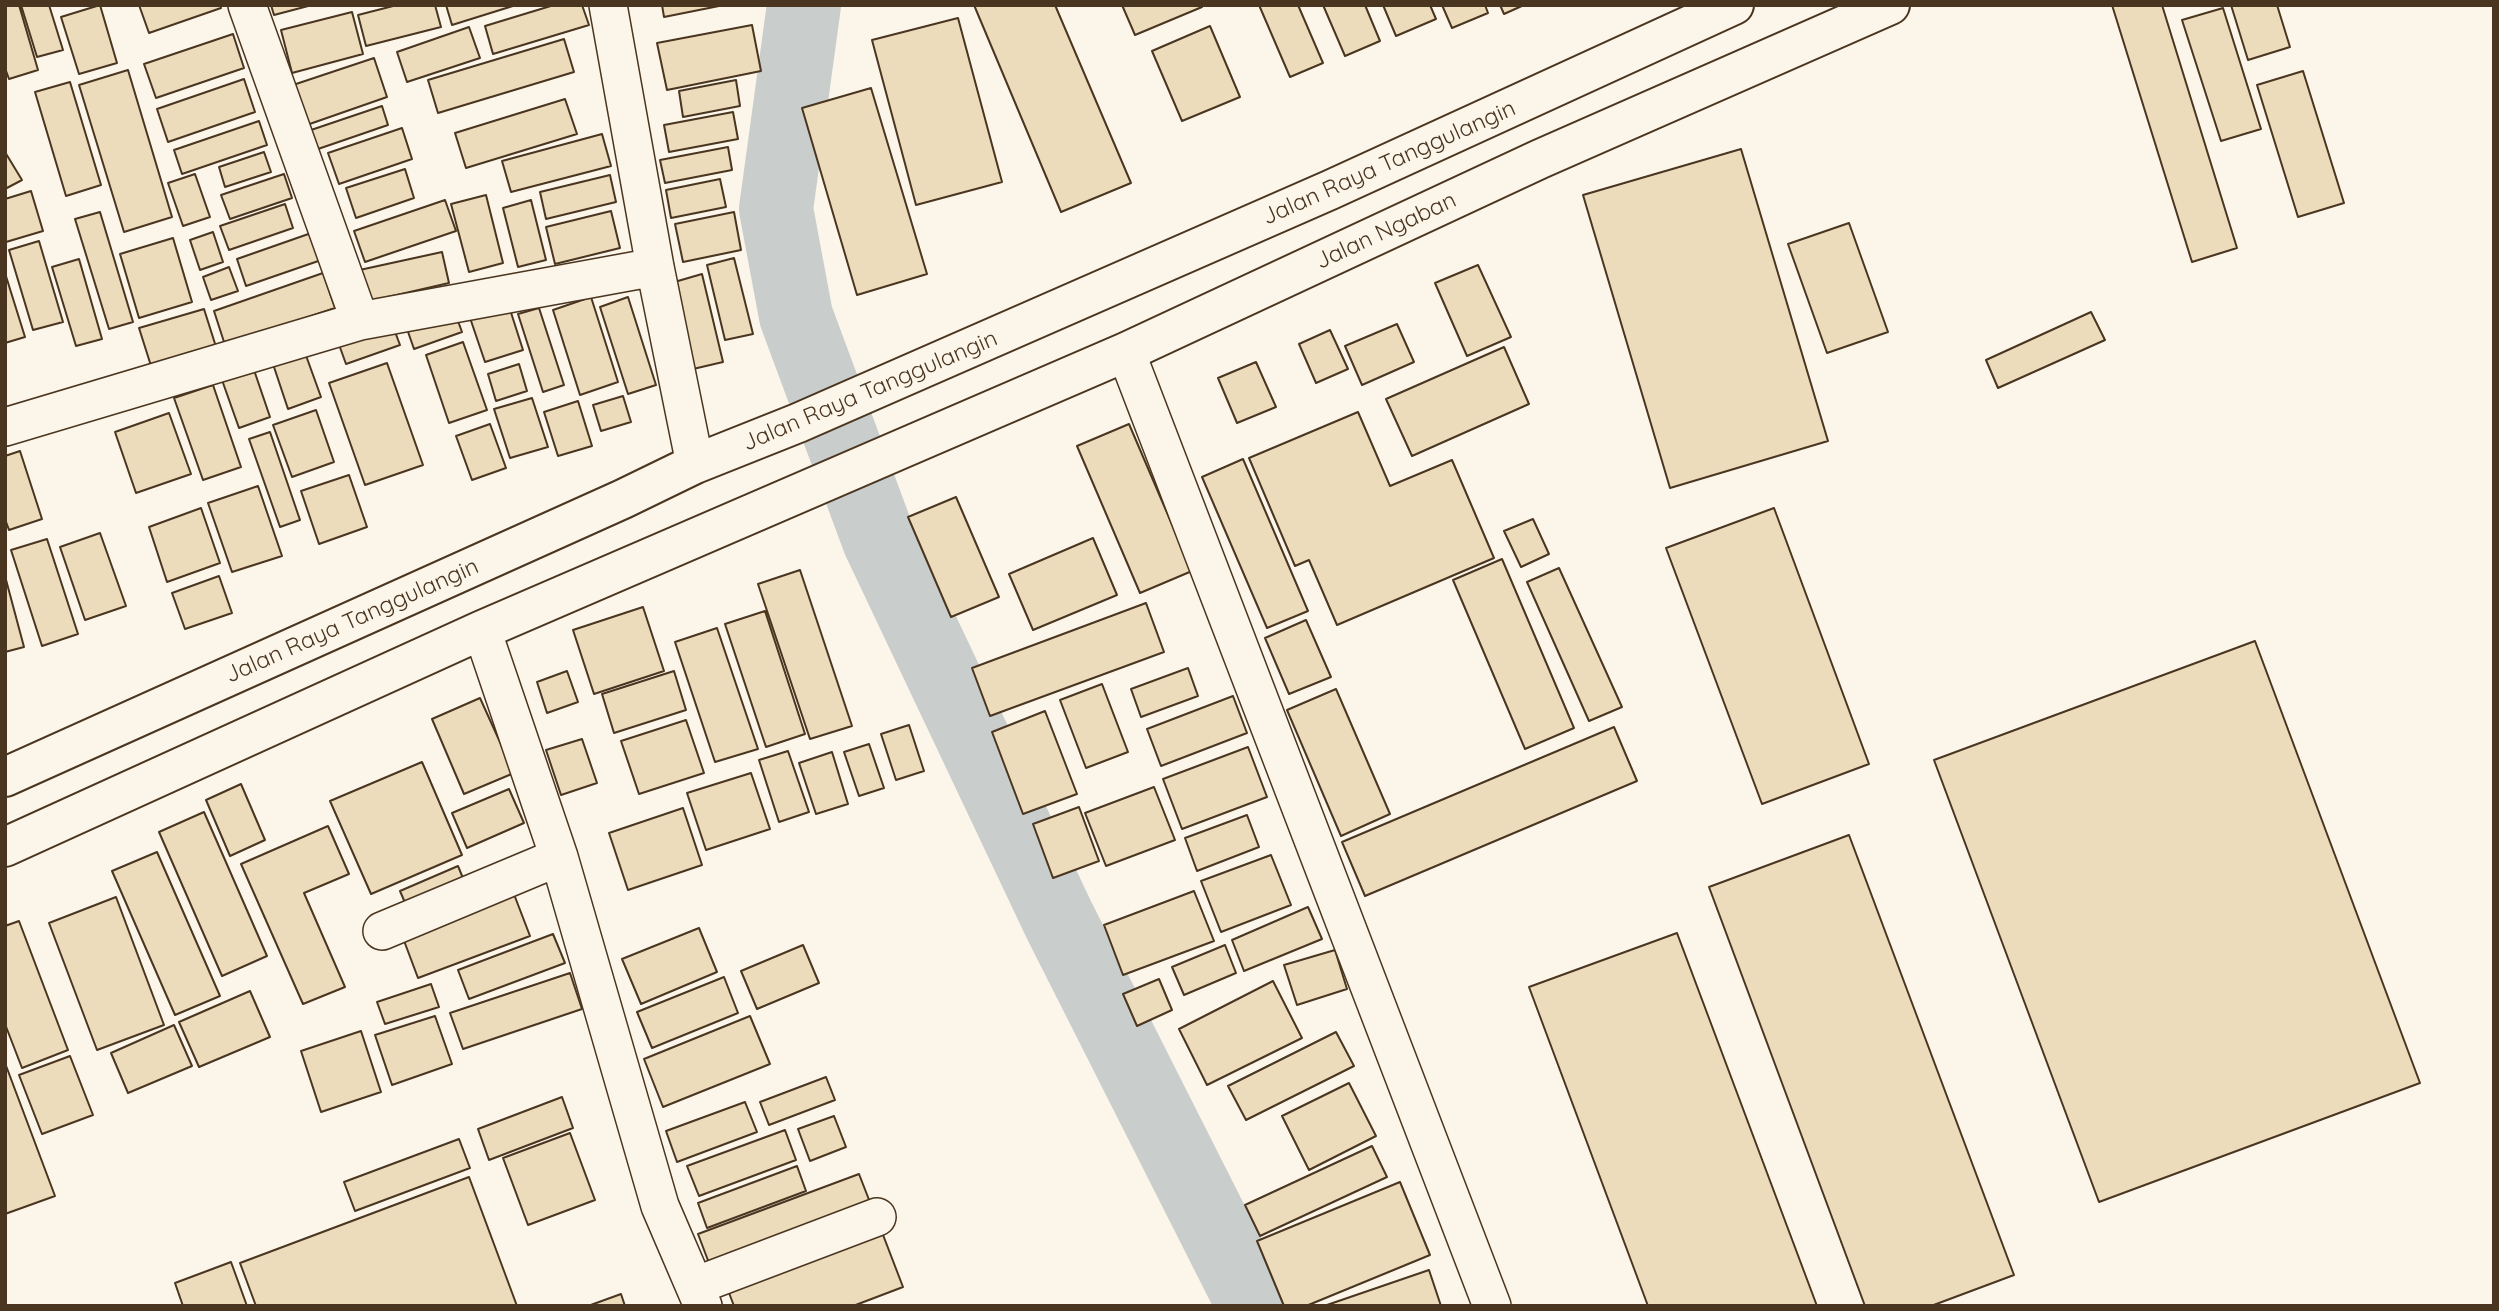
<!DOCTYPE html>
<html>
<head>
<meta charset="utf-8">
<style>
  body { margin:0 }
  #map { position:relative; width:2499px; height:1311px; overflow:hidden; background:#fbf6e9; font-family:Quicksand,sans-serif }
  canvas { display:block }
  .frame { position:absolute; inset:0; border:7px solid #4a3520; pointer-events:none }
</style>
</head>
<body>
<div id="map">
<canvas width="2499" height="1311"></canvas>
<div class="frame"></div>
</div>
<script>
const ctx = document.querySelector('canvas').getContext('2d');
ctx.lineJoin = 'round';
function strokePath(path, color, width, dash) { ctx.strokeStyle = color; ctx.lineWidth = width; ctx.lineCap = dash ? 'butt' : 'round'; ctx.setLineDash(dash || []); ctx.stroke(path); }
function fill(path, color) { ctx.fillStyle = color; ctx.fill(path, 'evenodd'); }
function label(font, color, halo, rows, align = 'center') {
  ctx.font = font + ' Quicksand,sans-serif'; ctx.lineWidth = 5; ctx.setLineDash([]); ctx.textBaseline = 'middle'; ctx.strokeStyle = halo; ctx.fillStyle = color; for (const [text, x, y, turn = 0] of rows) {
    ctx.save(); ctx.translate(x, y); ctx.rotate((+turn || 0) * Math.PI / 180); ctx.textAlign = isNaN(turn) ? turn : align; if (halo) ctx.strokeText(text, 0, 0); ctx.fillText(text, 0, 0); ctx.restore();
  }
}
const river = new Path2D(`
  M804 5 776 209 796 316 879 540 1059 920 1254 1306`);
const building = new Path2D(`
  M5 5H19L38 70 9 79 5 68Z
  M21 5H49L63 50 37 57Z
  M100 5 117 63 79 74 61 17Z
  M139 5H220L221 8 149 33Z
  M271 5H312L274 15Z
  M397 5H435L441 27 366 46 358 15Z
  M446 5H516L452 25Z
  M554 5H582L589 25 493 54 485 26Z
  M662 5H724L664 17Z
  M974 5H1055L1131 183 1061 212Z
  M1122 5H1202V7L1135 35Z
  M1259 5H1298L1323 63 1290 77Z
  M1323 5H1365L1380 41 1345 56Z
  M1383 5H1430L1436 19 1396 36Z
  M1442 5H1485L1488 13 1452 28Z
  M1500 5H1524L1504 14Z
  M2112 5H2162L2237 248 2192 262Z
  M2231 5H2277L2290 47 2248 60Z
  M2223 8 2261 129 2221 141 2182 20Z
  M352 12 363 54 292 73 281 30Z
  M958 18 1002 182 916 205 872 40Z
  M752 25 761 71 667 90 657 43Z
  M1210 26 1240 97 1182 121 1152 51Z
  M469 27 480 58 407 82 397 52Z
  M233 34 244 68 156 98 144 64Z
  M564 39 574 72 438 113 428 80Z
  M374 58 387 97 301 127 287 87Z
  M128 70 172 217 124 232 79 85Z
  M2303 71 2344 203 2298 217 2257 85Z
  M244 79 255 112 168 142 157 109Z
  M736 80 740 106 683 117 679 91Z
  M70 82 101 185 66 196 35 92Z
  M871 88 927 274 857 295 802 108Z
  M565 99 577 134 466 168 455 133Z
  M382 106 388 125 318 149 311 130Z
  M733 112 738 139 669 152 664 125Z
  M259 121 267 145 182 174 174 150Z
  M402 128 412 159 339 184 328 153Z
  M602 134 611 166 511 192 502 161Z
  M728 147 732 170 665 183 660 160Z
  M1741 149 1828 441 1670 488 1583 195Z
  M5 152 22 180 5 189Z
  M264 152 271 172 225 187 219 167Z
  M405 169 414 198 356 218 346 188Z
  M195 174 210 217 183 226 168 183Z
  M284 174 292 198 230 219 221 195Z
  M610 175 616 202 546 219 540 192Z
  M720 179 726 207 671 218 666 190Z
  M31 191 43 231 6 242 5 199Z
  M486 195 503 263 469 272 451 204Z
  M445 200 456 231 365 262 354 231Z
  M531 200 546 260 518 267 503 208Z
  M285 204 293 228 229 250 220 226Z
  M611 211 620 248 555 264 546 227Z
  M100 212 133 322 109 329 75 219Z
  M734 212 741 250 683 262 675 224Z
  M1849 223 1888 332 1827 353 1788 244Z
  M317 231 327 258 246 286 237 259Z
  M213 232 223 262 200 270 190 240Z
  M173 238 192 302 139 318 120 254Z
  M39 241 63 322 33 330 9 250Z
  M442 252 449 283 362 303 355 271Z
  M734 258 753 334 725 340 707 265Z
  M79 259 102 339 76 346 52 267Z
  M1478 265 1511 337 1467 356 1435 283Z
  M229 267 238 291 211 300 203 277Z
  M5 273 25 337 5 343Z
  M323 273 335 308 225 345 214 311Z
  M702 274 723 362 693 369 671 283Z
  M506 297 523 350 485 362 467 309Z
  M591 297 618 382 580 395 553 310Z
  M628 297 656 385 628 394 600 307Z
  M539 308 564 385 543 392 518 314Z
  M204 309 217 350 152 369 139 328Z
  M454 310 462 332 414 349 406 326Z
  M2091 312 2105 340 1998 388 1986 360Z
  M391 321 400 345 346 364 337 339Z
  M1397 324 1414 362 1362 385 1345 346Z
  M1330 330 1348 369 1316 383 1299 344Z
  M463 342 487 410 449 423 426 355Z
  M1504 347 1529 404 1412 456 1386 399Z
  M304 350 321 397 288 409 272 361Z
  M1256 362 1276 407 1237 423 1218 378Z
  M387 363 423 465 365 485 329 383Z
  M519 364 527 391 496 401 488 374Z
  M254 370 270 417 239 428 222 380Z
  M213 385 241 467 203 480 174 398Z
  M623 396 631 422 601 431 593 405Z
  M532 398 548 447 510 458 494 409Z
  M578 401 592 446 558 456 544 412Z
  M316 410 334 462 292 477 273 425Z
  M1358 412 1390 486 1452 460 1494 558 1337 625 1309 560 1295 566 1249 458Z
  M169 413 191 474 136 493 115 432Z
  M490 424 506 468 472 480 456 436Z
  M1129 424 1192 571 1140 593 1077 446Z
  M270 432 300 520 280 527 249 439Z
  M20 451 42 519 9 530 5 519V456Z
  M1243 459 1308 611 1267 628 1202 477Z
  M349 475 367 527 319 544 301 491Z
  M258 486 282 556 232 572 208 503Z
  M956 497 999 597 951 617 908 517Z
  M201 508 220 563 167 582 149 527Z
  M1774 508 1869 764 1762 804 1666 548Z
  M1533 519 1549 554 1521 567 1504 531Z
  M100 533 126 606 85 620 60 547Z
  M1093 538 1117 595 1033 630 1009 574Z
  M47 539 78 634 42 646 11 550Z
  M1502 559 1574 728 1525 749 1453 580Z
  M1559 568 1622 707 1589 721 1527 582Z
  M800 570 852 726 810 739 758 584Z
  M5 576 24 647 5 652Z
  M219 576 232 613 185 629 172 593Z
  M1146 603 1164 652 990 716 972 668Z
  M643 607 664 671 594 694 573 630Z
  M765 611 805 734 766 747 725 624Z
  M1306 620 1331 677 1289 694 1265 638Z
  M717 628 758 749 715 762 675 642Z
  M2255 641 2420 1083 2099 1202 1934 760Z
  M1188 668 1198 696 1141 717 1131 689Z
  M567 671 578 702 547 713 537 682Z
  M674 671 686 710 614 733 602 694Z
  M1102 684 1128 752 1086 768 1060 700Z
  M1336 689 1390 814 1341 836 1287 710Z
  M1233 696 1247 733 1161 766 1147 729Z
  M480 698 514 773 464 794 432 719Z
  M1045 711 1077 794 1023 814 992 732Z
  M686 720 704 773 639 794 621 741Z
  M909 725 924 771 896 780 881 734Z
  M1614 727 1637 781 1365 896 1342 842Z
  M582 739 597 783 561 795 546 750Z
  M869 744 884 788 859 796 844 752Z
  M1248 747 1267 797 1182 829 1163 779Z
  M788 751 809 812 779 822 759 760Z
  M832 752 848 804 816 814 799 763Z
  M422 762 462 855 371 894 330 801Z
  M751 773 770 829 706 850 687 793Z
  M241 784 265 840 230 856 206 800Z
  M1154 787 1175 840 1106 866 1085 813Z
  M509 789 524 823 467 848 452 813Z
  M1079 807 1099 861 1053 878 1033 824Z
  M683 808 702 865 628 890 609 833Z
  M204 812 267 956 222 976 159 832Z
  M1247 815 1259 847 1197 871 1185 838Z
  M328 826 349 874 304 893 345 987 303 1004 241 864Z
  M1849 835 2014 1275 1931 1306H1865L1709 887Z
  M157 852 220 996 175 1015 112 871Z
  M1271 855 1291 905 1221 932 1201 881Z
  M458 866 467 888 409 912 400 891Z
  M512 889 530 936 418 978 400 930Z
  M1194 891 1214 941 1123 975 1104 925Z
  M116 897 164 1025 97 1050 49 923Z
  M1308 907 1322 939 1244 971 1232 940Z
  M19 921 68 1050 22 1068 5 1024V926Z
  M699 928 717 972 641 1004 622 959Z
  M1677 933 1817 1306H1648L1529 987Z
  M553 934 565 963 469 999 458 970Z
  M803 945 819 983 757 1009 741 971Z
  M1225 945 1236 973 1184 995 1172 967Z
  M1335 950 1347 989 1297 1005 1284 965Z
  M570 973 582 1009 463 1049 450 1013Z
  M724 977 738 1013 652 1048 637 1012Z
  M1159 979 1172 1010 1137 1026 1123 994Z
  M1273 981 1302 1038 1207 1085 1179 1029Z
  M431 984 439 1007 385 1024 377 1002Z
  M250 991 270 1037 199 1067 179 1022Z
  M435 1016 452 1064 392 1085 375 1035Z
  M750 1016 770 1064 663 1107 644 1059Z
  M174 1025 192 1066 128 1093 111 1053Z
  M361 1031 381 1092 321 1112 301 1051Z
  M1336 1032 1354 1066 1246 1120 1228 1086Z
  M70 1056 93 1115 42 1134 19 1075Z
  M5 1063 55 1196 5 1214Z
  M826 1077 835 1100 769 1125 760 1102Z
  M1349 1083 1376 1136 1309 1170 1282 1116Z
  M562 1097 573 1128 489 1160 478 1129Z
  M745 1102 757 1132 677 1162 666 1131Z
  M834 1116 846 1147 810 1161 798 1129Z
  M785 1130 796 1160 699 1196 687 1166Z
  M570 1133 595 1200 528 1225 503 1158Z
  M459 1139 470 1168 355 1211 344 1182Z
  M1372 1146 1387 1177 1260 1236 1245 1205Z
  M797 1166 806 1191 707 1228 698 1203Z
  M859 1174 873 1210 712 1271 698 1234Z
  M469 1177 517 1306H256L240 1263Z
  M1400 1182 1430 1255 1306 1306H1284L1257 1241Z
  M880 1227 903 1287 853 1306H734L726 1285Z
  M231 1262 247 1306H183L175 1283Z
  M1429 1270 1441 1306H1324Z
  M621 1294 625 1306H588Z`);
const street = new Path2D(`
  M247 5 360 321
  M608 5 655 267 695 464
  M1126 352 1492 1306
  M5 427 360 321 655 267
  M482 630 559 857 660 1206 703 1306
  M382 931 559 857
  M695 1286 877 1217`);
const highway = new Path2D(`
  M5 777 623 499 695 464 798 423 1330 190 1734 5
  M5 847 482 630 1126 352 1540 159 1890 5`);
const streetNames = [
  ["Jalan Raya Tanggulangin",1389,163,-24],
  ["Jalan Ngaban",1386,231,-25],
  ["Jalan Raya Tanggulangin",870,391,-23],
  ["Jalan Raya Tanggulangin",352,621,-24]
];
strokePath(river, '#c9cecd', 74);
fill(building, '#ecdcbc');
strokePath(building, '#4a3520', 2);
strokePath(street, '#4a3520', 40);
strokePath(highway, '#4a3520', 42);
strokePath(street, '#fbf6e9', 37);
strokePath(highway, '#fbf6e9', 38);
label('23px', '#4a3520', '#fbf6e9', streetNames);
</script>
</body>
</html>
